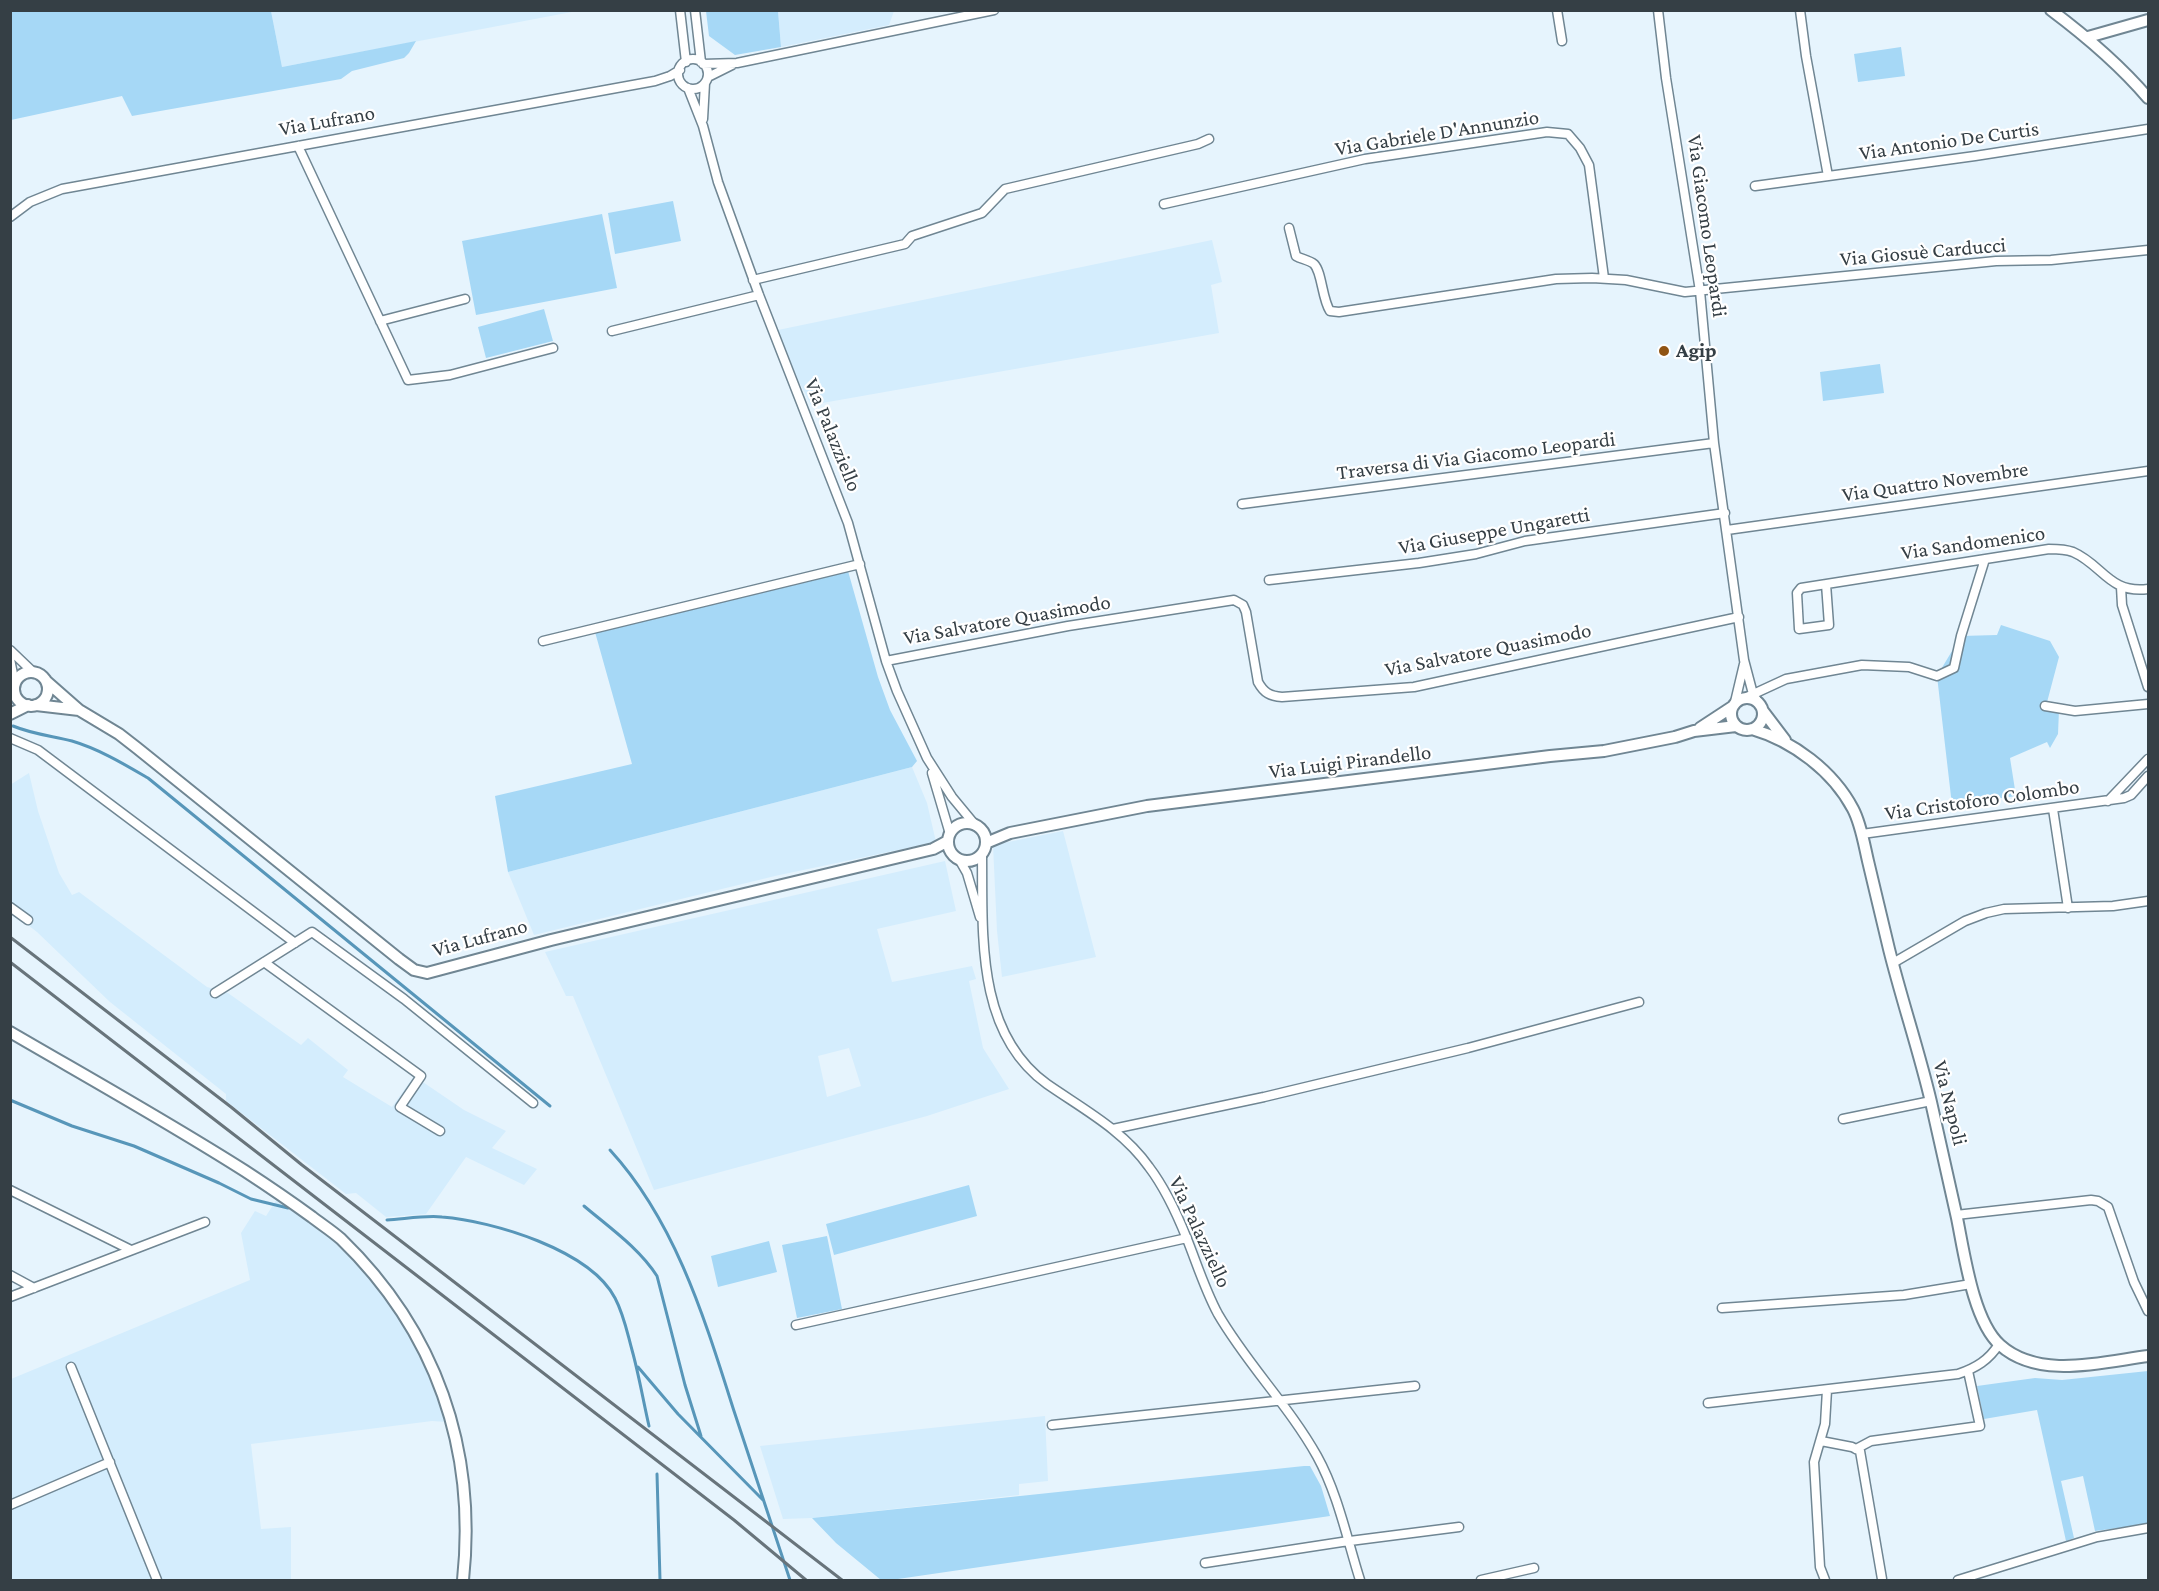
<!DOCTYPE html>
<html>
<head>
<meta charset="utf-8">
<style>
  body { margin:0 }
  #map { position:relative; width:2159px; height:1591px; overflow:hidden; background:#e6f4fd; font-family:"Crimson Pro",serif }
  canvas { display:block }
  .frame { position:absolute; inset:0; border:12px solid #353f45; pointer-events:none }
</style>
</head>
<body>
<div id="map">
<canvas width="2159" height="1591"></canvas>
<div class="frame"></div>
</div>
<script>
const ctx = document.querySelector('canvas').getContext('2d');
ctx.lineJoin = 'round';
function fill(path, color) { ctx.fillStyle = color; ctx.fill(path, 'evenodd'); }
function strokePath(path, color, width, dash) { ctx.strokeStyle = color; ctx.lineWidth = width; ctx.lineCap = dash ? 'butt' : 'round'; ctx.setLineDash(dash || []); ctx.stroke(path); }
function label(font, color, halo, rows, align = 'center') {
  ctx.font = font + ' "Crimson Pro",serif'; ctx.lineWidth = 4.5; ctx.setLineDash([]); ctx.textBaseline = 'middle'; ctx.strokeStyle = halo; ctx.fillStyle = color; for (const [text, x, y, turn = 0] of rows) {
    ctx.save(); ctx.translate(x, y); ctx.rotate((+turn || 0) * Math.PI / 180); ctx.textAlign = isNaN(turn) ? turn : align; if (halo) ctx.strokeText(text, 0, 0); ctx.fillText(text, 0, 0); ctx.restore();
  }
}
const built = new Path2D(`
  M271 11H577L282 67Z
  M778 11H894L889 25 781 47Z
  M1212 240 1222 282 1211 285 1219 333 811 405 798 380 778 330Z
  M912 767 927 803 936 842 775 876 534 935 508 872Z
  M29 773 38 811 59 873 72 895 79 892 207 987 228 993 301 1045 308 1038 348 1070 343 1077 392 1107 414 1076 464 1110 506 1131 492 1148 537 1169 524 1185 466 1157 426 1214 386 1217 356 1193 346 1194 226 1101V1094L110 1002 37 932 11 912 10 785Z
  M1063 831 1096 957 1002 977 997 931 993 845Z
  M945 861 956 911 877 929 892 982 972 966 976 979 969 981 983 1048 1009 1089 927 1116 654 1190 573 996H566L545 952ZM849 1048 861 1086 827 1097 818 1056Z
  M277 1199 333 1241 370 1278 392 1307 412 1339 429 1375 447 1422 432 1421 251 1444 261 1529 291 1527V1580H11V1379L250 1280 241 1233 255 1211 266 1216Z
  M1045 1416 1048 1481 1019 1484V1495L812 1518 783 1519 760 1446Z`);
const green = new Path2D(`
  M10 11H271L282 67 416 41 409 53 404 58 352 71 341 79 132 116 122 96 11 120Z
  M706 11H778L781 47 735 55 709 36Z
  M1901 47 1905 76 1858 82 1854 54Z
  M673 201 681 241 615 254 608 213Z
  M602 214 617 288 476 315 462 241Z
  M544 309 553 341 486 358 478 327Z
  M1880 364 1884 393 1823 401 1820 372Z
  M848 571 878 677 890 710 917 761 912 767 508 872 495 796 632 764 595 632Z
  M2001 625 2050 641 2059 657 2046 706 2059 710 2058 734 2050 748 2047 742 2010 758 2016 796 1952 805 1937 676 1961 636 1997 635Z
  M969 1185 977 1216 834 1255 826 1224Z
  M827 1236 842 1309 797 1318 782 1245Z
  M769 1241 777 1272 718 1287 711 1256Z
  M2148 1371V1524L2095 1531 2083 1476 2061 1481 2074 1538 2066 1541 2037 1410 1984 1419 1977 1386 2035 1378 2062 1380Z
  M1304 1466H1310L1321 1486 1330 1516 891 1580H881L836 1543 812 1518Z`);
const stream = new Path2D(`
  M13 726C32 734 52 736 72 741 99 749 124 764 148 778L550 1106
  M10 1100 72 1126 134 1146 219 1183 251 1199 288 1208
  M610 1150C676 1222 705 1320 734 1411 753 1468 772 1524 790 1580
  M584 1206C610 1228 639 1248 657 1276L685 1385 701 1436
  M387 1220C404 1219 427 1215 442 1217 493 1221 590 1250 615 1298 624 1315 627 1332 632 1350 639 1375 643 1400 649 1426
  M638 1367 678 1414 763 1500
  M657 1474 660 1580`);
const minor = new Path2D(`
  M680 10 686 62
  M695 10 701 62
  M1557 10 1562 41
  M1658 10 1666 78 1700 291 1714 443 1744 660 1753 694 1758 702
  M1800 10 1806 56 1828 176
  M678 74a15 15 0 1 1 30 0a15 15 0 1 1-30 0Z
  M703 64 737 63 994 10
  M708 77 732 65
  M688 88 703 126 718 182 759 295 848 523 886 661 897 691 927 758 952 797 976 826
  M703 119 705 83
  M298 146 408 380 450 375 553 348
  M1755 186 1975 156 2148 129
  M1164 204 1365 159 1547 132 1568 134 1580 148 1589 165 1604 278
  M10 217 30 202 62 189 655 81 670 76 680 70
  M1289 228 1296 256C1301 259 1309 260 1314 264 1322 272 1322 299 1330 311L1339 312 1556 279 1592 278 1626 280 1685 292 1996 261 2051 260 2148 250
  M753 280 905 244 912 236 982 213 1005 189 1198 144 1209 139
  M380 321 465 299
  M612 331 759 295
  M1242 504 1714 443
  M1727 530 2148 471
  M1269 580 1419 563 1476 554 1525 541 1725 513
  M1826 584 1829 625 1799 629 1797 593 1801 588 2049 549C2057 549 2065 549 2073 552 2103 565 2109 594 2148 589
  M2121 587 2122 605 2148 687
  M543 641 860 564
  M10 650 33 672
  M10 659 15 684
  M886 661 1068 626 1234 600 1243 605 1246 612 1258 682C1264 693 1270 696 1282 697L1414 687 1739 617
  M1747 697 1786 679 1862 665 1909 667 1937 676 1954 668 1961 636 1985 559
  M1735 702 1744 664
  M2045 706 2075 711 2148 704
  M10 738 38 750 295 943
  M932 773 950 834
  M2108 801 2148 759
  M2053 809 2068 908
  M1862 834 2124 798 2131 795 2148 776
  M982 854C983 933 975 1032 1047 1084 1083 1109 1123 1130 1149 1167 1165 1188 1177 1214 1187 1239 1197 1264 1205 1290 1218 1314 1247 1364 1289 1406 1317 1456 1338 1494 1347 1539 1360 1580
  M959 859 967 873 980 917
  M10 907 28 920
  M264 962 421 1076 400 1107 440 1131
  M1893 963 1965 921 1986 913 2004 909 2113 906 2148 901
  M215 993 312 932 404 999 533 1103
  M1843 1119 1931 1101
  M1113 1129 1264 1097 1468 1048 1639 1002
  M10 1190 131 1250
  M1956 1215 2091 1200 2098 1201 2108 1207 2134 1282 2148 1311
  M10 1275 34 1288
  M10 1297 205 1222
  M1722 1308 1904 1295 1971 1284
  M796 1325 1187 1238
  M71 1367 157 1580
  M1708 1403 1958 1374C1976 1368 1989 1360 1999 1344
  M1052 1425 1415 1386
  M1821 1441 1852 1447 1860 1451 1882 1579
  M1856 1449 1871 1441 1980 1426 1968 1371
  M10 1505 110 1462
  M1205 1563 1342 1542 1459 1527
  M1481 1580 1534 1568
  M1825 1580 1820 1567 1814 1462 1825 1424 1827 1390
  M1958 1580 2097 1537 2148 1528`);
const tertiary = new Path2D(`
  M2051 10C2087 37 2119 64 2148 98
  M2088 37 2148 20
  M14 689a17 17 0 1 1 34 0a17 17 0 1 1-34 0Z
  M46 681 79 710 119 734 137 748 399 959 414 970 427 973 551 940 933 849 948 841
  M1731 714a16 16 0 1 1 32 0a16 16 0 1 1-32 0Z
  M36 705 79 710
  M1763 711 1785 740
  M10 714 28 705
  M1700 728 1732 707
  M1752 729C1793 741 1833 771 1853 809 1861 824 1864 844 1868 861 1875 890 1882 920 1889 949 1902 1001 1919 1051 1931 1102 1940 1141 1948 1179 1957 1218 1964 1252 1973 1321 2000 1345 2039 1380 2102 1362 2148 1356
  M948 842a19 19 0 1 1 38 0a19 19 0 1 1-38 0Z
  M986 843 1010 833 1147 806 1550 756 1604 751 1675 737 1694 731 1736 726
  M10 1032C89 1078 168 1122 245 1171 268 1186 290 1201 312 1217 321 1224 332 1231 341 1239 436 1331 477 1449 463 1580`);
const rail = new Path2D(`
  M10 937 231 1107 302 1165 842 1580
  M10 962 734 1520 806 1580`);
const markers = [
  [1664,351,6,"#905413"]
];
const streetNames = [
  ["Via Lufrano",327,121,-10],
  ["Via Gabriele D'Annunzio",1437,133,-9],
  ["Via Antonio De Curtis",1949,141,-8],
  ["Via Giacomo Leopardi",1707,226,82],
  ["Via Giosuè Carducci",1923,252,-5],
  ["Via Palazziello",833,435,68],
  ["Traversa di Via Giacomo Leopardi",1476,456,-7],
  ["Via Quattro Novembre",1935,482,-8],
  ["Via Giuseppe Ungaretti",1494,531,-10],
  ["Via Sandomenico",1973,543,-8],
  ["Via Salvatore Quasimodo",1007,620,-10],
  ["Via Salvatore Quasimodo",1488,650,-11],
  ["Via Luigi Pirandello",1350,762,-7],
  ["Via Cristoforo Colombo",1982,800,-8],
  ["Via Lufrano",480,938,-15],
  ["Via Napoli",1950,1103,76],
  ["Via Palazziello",1200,1232,65]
];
const poiNames = [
  ["Agip",1676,351]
];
fill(built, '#d4edfd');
fill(green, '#a6d8f6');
strokePath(stream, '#5796b9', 3);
strokePath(minor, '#708693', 11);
strokePath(tertiary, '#708693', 14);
strokePath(minor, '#fff', 8);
strokePath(tertiary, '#fff', 10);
strokePath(rail, '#68747b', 3);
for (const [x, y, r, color] of markers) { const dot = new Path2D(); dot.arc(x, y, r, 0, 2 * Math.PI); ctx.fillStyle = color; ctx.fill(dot); strokePath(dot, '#fff', 2); }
label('21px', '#353f45', '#fff', streetNames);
label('bold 21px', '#353f45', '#fff', poiNames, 'left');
</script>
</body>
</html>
